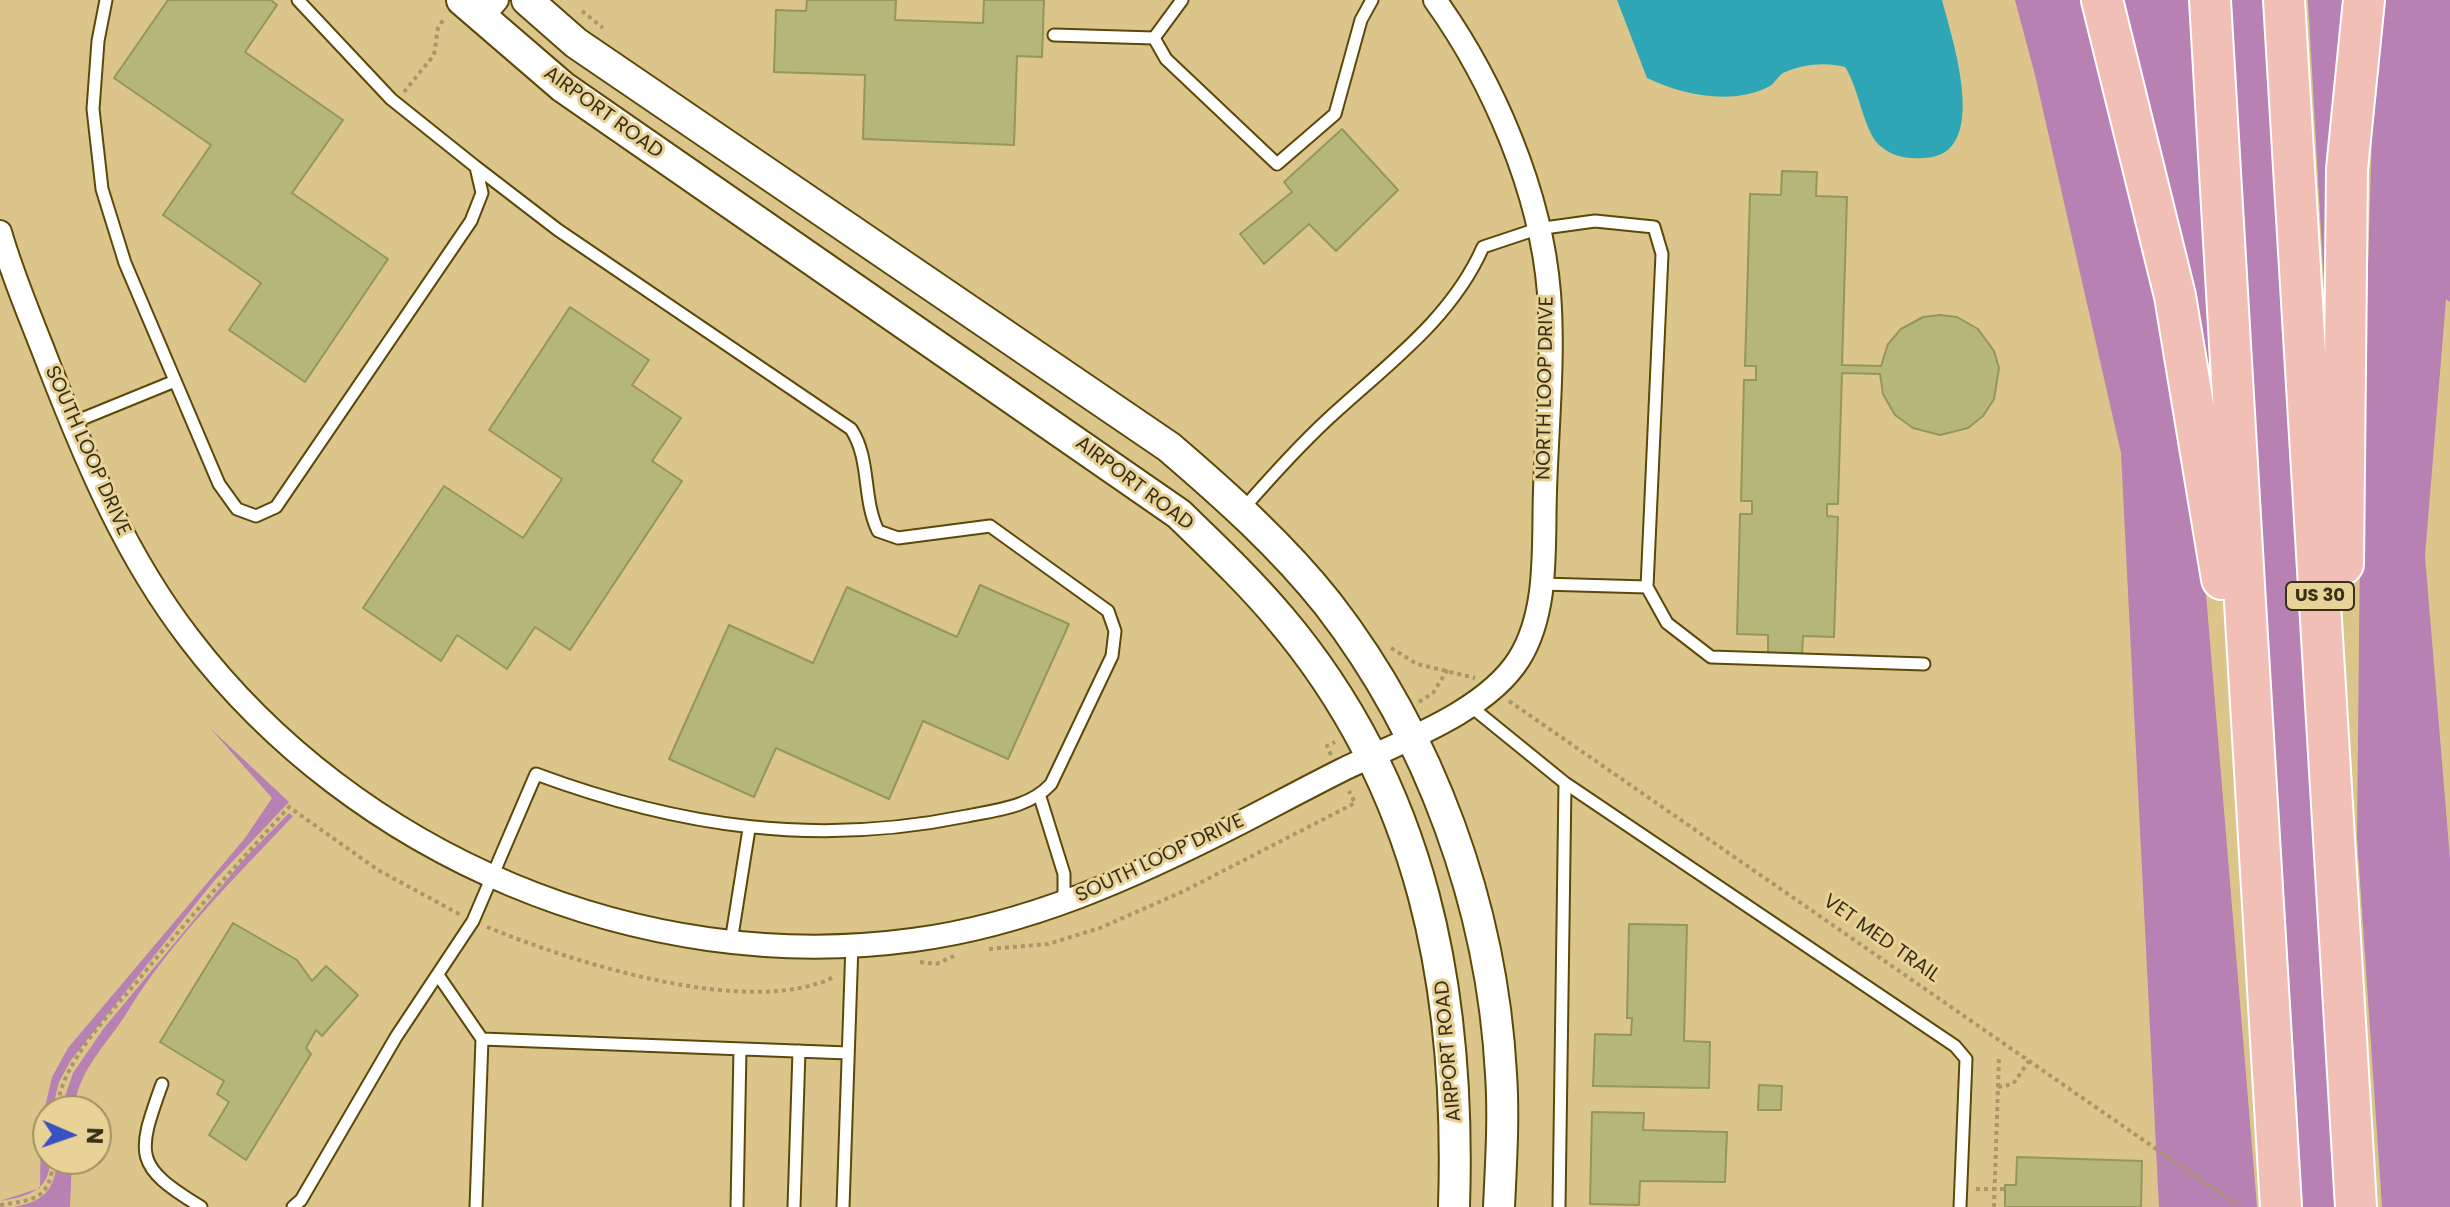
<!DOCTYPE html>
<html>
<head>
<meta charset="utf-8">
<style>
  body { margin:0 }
  #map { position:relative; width:2450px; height:1207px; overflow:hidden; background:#dbc58b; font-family:Poppins,sans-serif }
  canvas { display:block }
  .north { position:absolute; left:32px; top:1095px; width:80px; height:80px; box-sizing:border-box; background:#e9d297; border:2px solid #a39164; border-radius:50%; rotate:92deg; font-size:22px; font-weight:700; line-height:32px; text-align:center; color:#393018 }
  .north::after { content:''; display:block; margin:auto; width:28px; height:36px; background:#3852c3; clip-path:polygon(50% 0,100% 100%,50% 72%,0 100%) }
</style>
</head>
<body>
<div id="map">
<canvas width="2450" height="1207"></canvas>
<div class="north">N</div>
</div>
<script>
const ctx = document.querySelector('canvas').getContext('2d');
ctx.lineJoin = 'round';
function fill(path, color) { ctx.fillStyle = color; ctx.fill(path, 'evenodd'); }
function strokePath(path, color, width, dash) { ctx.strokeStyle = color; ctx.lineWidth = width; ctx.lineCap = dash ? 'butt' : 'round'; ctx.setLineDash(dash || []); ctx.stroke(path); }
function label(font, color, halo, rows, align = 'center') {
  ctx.font = font + ' Poppins,sans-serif'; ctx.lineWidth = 6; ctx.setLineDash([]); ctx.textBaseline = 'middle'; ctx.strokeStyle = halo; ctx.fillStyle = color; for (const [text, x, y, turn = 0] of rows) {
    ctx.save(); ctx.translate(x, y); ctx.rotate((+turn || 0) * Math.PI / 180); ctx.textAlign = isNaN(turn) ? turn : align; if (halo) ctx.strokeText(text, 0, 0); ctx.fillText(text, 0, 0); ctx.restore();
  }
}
const green = new Path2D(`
  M2015 0H2085L2152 251 2205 582 2257 1207H2159L2121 453 2035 75Z
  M2120 0H2190L2213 361 2206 363 2179 230Z
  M2230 0H2266L2337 1207H2303Z
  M2308 0H2357L2337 281 2324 286Z
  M2384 0H2450V302L2446 299 2425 556 2450 859V1207H2382L2357 837 2360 544 2373 94Z
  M210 728 289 802 214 881 71 1060 59 1082 52 1111H48C48 1164 65 1192 0 1201L40 1188 41 1124 52 1077 68 1048 245 838 272 798Z
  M289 813 293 816C236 877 172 939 128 1011 108 1044 77 1070 74 1111H60L73 1073 104 1028 245 858Z
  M57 1159H72L70 1207H13C43 1202 55 1191 57 1159Z`);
const water = new Path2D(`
  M1617 0H1942C1952 39 1992 156 1924 158 1906 159 1893 157 1879 145 1863 129 1859 88 1845 67 1826 62 1802 64 1783 73 1778 76 1775 83 1770 86 1732 106 1682 95 1647 78Z`);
const building = new Path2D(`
  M168 0H271L277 5 245 52 343 120 292 193 388 259 305 382 229 330 261 283 163 215 211 145 114 78Z
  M807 0H896L895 20 983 23 984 0H1044L1042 57 1017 56 1014 145 863 139 865 75 774 72 776 10 806 11Z
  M1342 129 1398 190 1336 251 1309 224 1264 264 1240 234 1292 192 1284 182Z
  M1782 171 1817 172 1816 196 1847 197 1842 365 1881 366 1888 344 1901 329 1923 317 1940 315 1957 317 1978 329 1994 351 1999 368 1994 399 1983 416 1968 428 1940 435 1913 428 1895 415 1883 394 1880 374 1842 373 1838 504H1827V516L1838 517 1834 637 1803 636 1802 654 1768 653V635L1737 634 1740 514H1752V501H1741L1744 380H1756V366H1745L1750 194 1781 195Z
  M570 307 649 360 632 385 681 418 652 461 682 481 570 650 535 627 507 669 457 635 441 661 363 608 444 486 523 538 562 479 489 430Z
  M980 585 1069 624 1008 759 923 721 889 799 776 748 754 797 669 759 729 625 813 663 847 587 957 637Z
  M233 923 297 960 312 981 326 966 358 995 322 1036 316 1030 306 1048 311 1054 246 1160 209 1135 229 1102 217 1094 224 1081 160 1042Z
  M1629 924 1687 925 1684 1041 1710 1042 1709 1088 1593 1086 1595 1034 1631 1035 1632 1018H1627Z
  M1759 1085 1782 1086 1781 1110H1758Z
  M1592 1112 1644 1113 1643 1130 1727 1132 1725 1182 1640 1181 1639 1205 1590 1204Z
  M2017 1157 2142 1161 2141 1207H2005V1185H2016Z`);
const path = new Path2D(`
  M582 11 603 28
  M404 92 434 55 438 28 445 17
  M1391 648 1417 664 1475 678
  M1509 701 2240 1207
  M1419 702 1433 693 1448 669
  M1331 755 1327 746 1335 742
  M487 927C572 962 748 1019 834 977
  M989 949 1048 944 1100 928 1184 891 1355 803 1349 791
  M920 962 936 964 954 956
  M1998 1087 2013 1084 2029 1061
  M56 1111C63 1059 108 1017 140 978 188 919 238 863 289 807L378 870 461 915
  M1976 1189H2005
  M0 1205C35 1200 51 1199 53 1159
  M1994 1207 1999 1057`);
const lane = new Path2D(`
  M106 0 98 41 93 109 102 189 125 263 219 484 237 509 256 516 276 507 471 221 482 193 476 167 391 99 298 0
  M1054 35 1154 38 1182 0
  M1154 38 1166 59 1277 164 1335 114 1361 20 1372 0
  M72 423 175 381
  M1243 509C1270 478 1298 447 1328 419 1385 366 1451 320 1483 247L1537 229 1595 221 1654 227 1662 254 1647 587 1542 584
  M1647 587 1667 623 1711 657 1924 664
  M1469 705 1565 783 1559 1207
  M1565 783 1955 1046 1966 1059 1960 1207
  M1040 797 1064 874V903
  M731 942 749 829
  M438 975 482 1039 476 1207
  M482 1039 848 1053
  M162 1084C136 1156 134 1166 201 1207
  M293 1207 301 1200 396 1037 473 921 536 774C679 827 816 847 967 816 997 810 1030 807 1051 784L1112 656 1115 631 1108 611 990 526 898 538 878 531C862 498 871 459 851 429L558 230 476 167
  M737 1207 740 1049
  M794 1207 799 1051
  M843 1207 852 944`);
const street = new Path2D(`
  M481 19 497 0
  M0 232C13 278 33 323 50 368 87 463 126 556 189 638 355 856 641 977 913 940 1028 925 1134 877 1236 825 1271 807 1306 788 1342 770 1397 743 1485 713 1519 659 1549 611 1543 546 1545 491 1547 426 1554 358 1549 293 1541 192 1493 81 1435 0`);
const secondary = new Path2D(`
  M462 0 563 87 1179 514C1214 548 1249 581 1280 618 1424 788 1461 991 1454 1207
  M527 0 576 43 1169 447C1225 495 1282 546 1328 604 1431 737 1492 907 1501 1074 1504 1118 1501 1163 1499 1207`);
const highway = new Path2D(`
  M2102 0 2175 296 2222 579
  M2210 0C2235 402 2255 805 2281 1207
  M2284 0 2356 1207
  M2343 564 2347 169 2364 0`);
const shields = [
  [2320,596,68]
];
const shieldNames = [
  ["US 30",2320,596]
];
const streetNames = [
  ["AIRPORT ROAD",603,113,36],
  ["NORTH LOOP DRIVE",1546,388,-89],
  ["SOUTH LOOP DRIVE",87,451,66],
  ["AIRPORT ROAD",1134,484,37],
  ["SOUTH LOOP DRIVE",1160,859,-25],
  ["VET MED TRAIL",1881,939,35],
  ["AIRPORT ROAD",1449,1051,-95]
];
fill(green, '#b781b3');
fill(water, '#2fa6b6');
fill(building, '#b5b67a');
strokePath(building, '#95965b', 2);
strokePath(lane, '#5c4808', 15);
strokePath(street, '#5c4808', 26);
strokePath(secondary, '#5c4808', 34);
strokePath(highway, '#fff', 44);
strokePath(path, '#a99768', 4, [4, 4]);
strokePath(lane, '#fff', 11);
strokePath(street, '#fff', 22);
strokePath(secondary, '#fff', 30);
strokePath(highway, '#f2bfb6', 40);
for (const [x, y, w] of shields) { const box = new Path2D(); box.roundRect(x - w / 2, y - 14, w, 28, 6); ctx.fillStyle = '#e9d297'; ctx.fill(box); strokePath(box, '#393018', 2); }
label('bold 18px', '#393018', null, shieldNames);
label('20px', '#393018', '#e9d297', streetNames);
</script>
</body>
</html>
